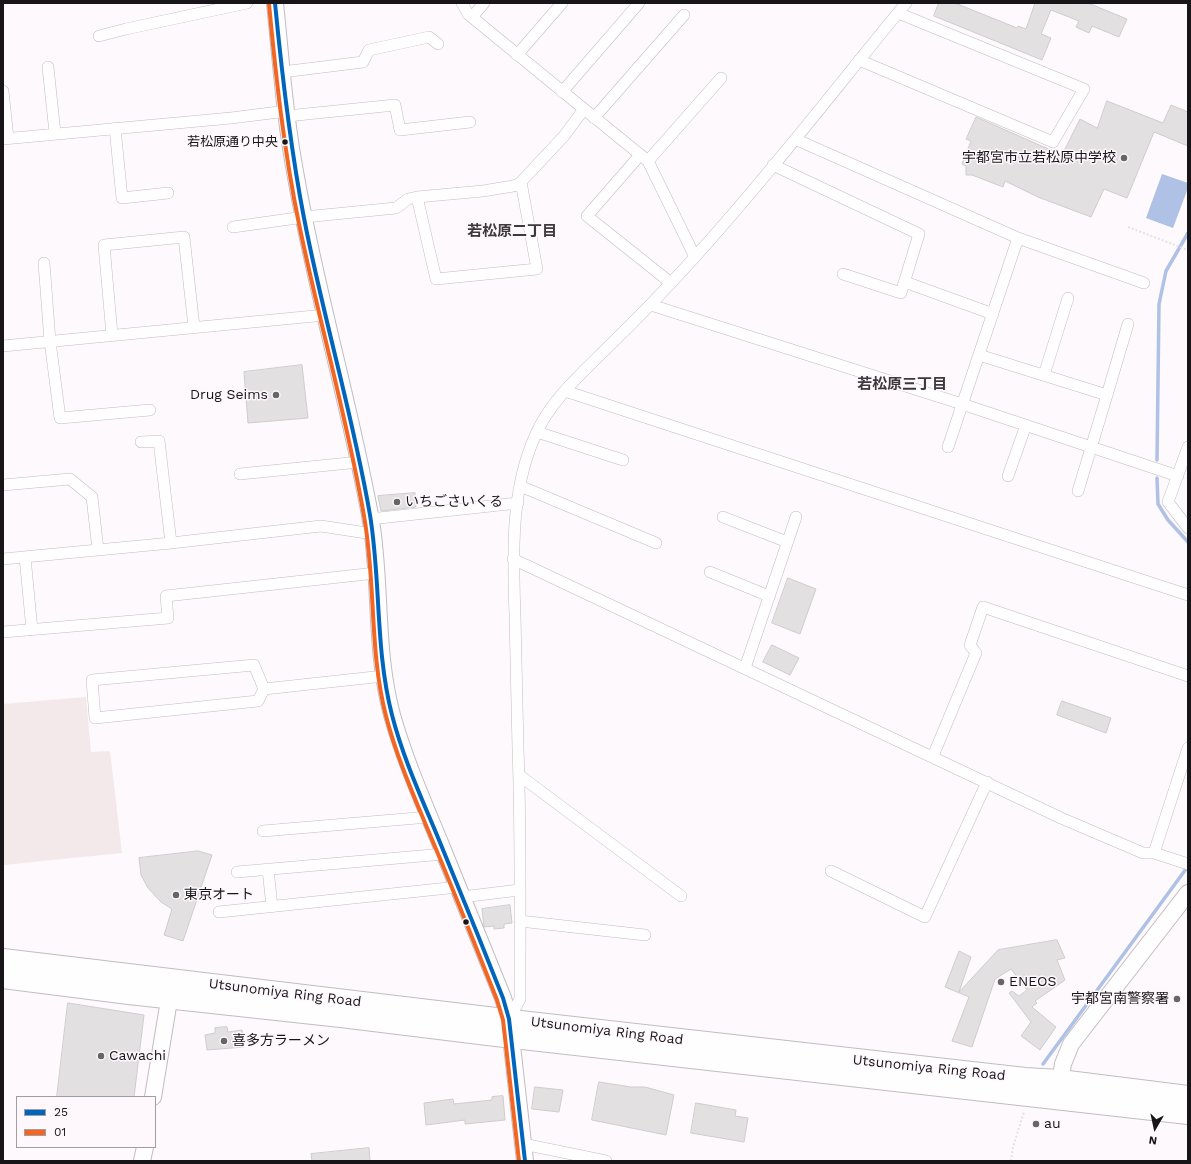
<!DOCTYPE html>
<html>
<head>
<meta charset="utf-8">
<style>
  body { margin:0 }
  #map { position:relative; width:1191px; height:1164px; overflow:hidden; background:#fdf9fc; font-family:"Work Sans",sans-serif }
  canvas { display:block }
  .frame { position:absolute; inset:0; border:4px solid #171517; pointer-events:none }
  .legend { position:absolute; left:16px; top:1096px; width:140px; height:52px; box-sizing:border-box; background:#fef8fd; border:1px solid #a29da1; margin:0; padding:5px 7px; list-style:none; font-size:12px; color:#171517 }
  .legend li { display:flex; align-items:center; gap:8px; height:20px }
  .legend b { width:20px; border:1px solid #a29da1 }
  .north { position:absolute; left:1135px; top:1108px; width:40px; height:40px; -webkit-text-stroke:3px #fef8fd; paint-order:stroke; rotate:189deg; font-size:11px; font-weight:700; line-height:16px; text-align:center; color:#171517 }
  .north::after { content:''; display:block; margin:auto; width:14px; height:18px; background:#171517; clip-path:polygon(50% 0,100% 100%,50% 72%,0 100%) }
</style>
</head>
<body>
<div id="map">
<canvas width="1191" height="1164"></canvas>
<div class="frame"></div>
<ul class="legend">
<li><b style="height:5px;background:#0065bd"></b>25</li>
<li><b style="height:5px;background:#f26522"></b>01</li>
</ul>
<div class="north">N</div>
</div>
<script>
const ctx = document.querySelector('canvas').getContext('2d');
ctx.lineJoin = 'round';
function fill(path, color) { ctx.fillStyle = color; ctx.fill(path, 'evenodd'); }
function strokePath(path, color, width, dash) { ctx.strokeStyle = color; ctx.lineWidth = width; ctx.lineCap = dash ? 'butt' : 'round'; ctx.setLineDash(dash || []); ctx.stroke(path); }
function label(font, color, halo, rows, align = 'center') {
  ctx.font = font + ' "Work Sans","Noto Sans JP",sans-serif'; ctx.lineWidth = 3; ctx.setLineDash([]); ctx.textBaseline = 'middle'; ctx.strokeStyle = halo; ctx.fillStyle = color; for (const [text, x, y, turn = 0] of rows) {
    ctx.save(); ctx.translate(x, y); ctx.rotate((+turn || 0) * Math.PI / 180); ctx.textAlign = isNaN(turn) ? turn : align; if (halo) ctx.strokeText(text, 0, 0); ctx.fillText(text, 0, 0); ctx.restore();
  }
}
const industrial = new Path2D(`
  M86 697 91 752 110 751 122 853 3 865V704Z`);
const water = new Path2D(`
  M1162 174 1188 183V188L1173 228 1146 218Z`);
const stream = new Path2D(`
  M1157 460 1159 304 1166 271 1188 233
  M1157 478 1158 504 1168 520 1188 542
  M1043 1064 1186 869`);
const building = new Path2D(`
  M939 3H955L1017 28 1018 26 1026 29 1035 3H1088L1127 19 1119 37 1092 26 1089 33 1076 27 1079 21 1051 10 1041 34 1051 38 1042 60 934 16Z
  M1107 101 1163 123 1171 105 1188 112V146L1154 132 1127 198 1104 189 1091 217 1038 197 1005 181 1003 187 972 175H966V166L962 164 971 141 966 139 976 117 1062 155 1080 119 1097 128Z
  M302 365 308 418 248 423 244 372Z
  M415 493 416 507 381 511 378 496Z
  M788 578 816 589 800 634 772 623Z
  M772 645 799 658 790 675 763 662Z
  M1062 701 1111 718 1106 733 1057 715Z
  M198 851 212 855 183 941 164 935 172 909 161 902 148 888 141 875 139 858Z
  M510 905 512 923 504 924V928L494 929V926L484 927 482 909Z
  M1057 940 1065 958 1057 960 1065 980 1035 1001 1037 1003 1032 1007 1056 1027 1040 1050 1021 1036 1031 1022 1009 993 1012 991 1019 996 1027 990 1011 969 995 979 972 1047 952 1041 969 997 945 987 959 951 971 957 959 992 998 950Z
  M68 1003 144 1015 134 1097H57Z
  M227 1027 228 1032 242 1030 244 1047 207 1050 205 1035 215 1033V1028Z
  M599 1082 631 1087H645L674 1095 666 1135 592 1120Z
  M535 1087 563 1090 559 1112 532 1109Z
  M503 1096 505 1120 465 1124V1120L426 1125 424 1103 453 1099 454 1104 492 1100V1097Z
  M696 1103 736 1110 735 1116 748 1118 744 1142 691 1133Z
  M369 1148 370 1161H312L311 1154Z`);
const path = new Path2D(`
  M1128 227 1188 250
  M1011 1161 1013 1147 1024 1112`);
const street = new Path2D(`
  M462 3 468 14 584 109 648 161 695 257
  M472 17 484 3
  M99 36 126 29 247 3
  M517 55 562 3
  M859 60 1053 142 1084 89 898 13
  M48 67 55 133
  M282 72 363 62 369 50 429 37 438 44
  M3 91 8 138
  M562 92 639 3
  M287 116 395 105 400 130 470 122
  M594 118 684 15
  M115 128 122 198 168 193
  M3 139 231 118 287 111
  M795 139 1018 238 948 447
  M640 155 587 216 671 283
  M648 161 721 78
  M773 165 919 234 901 293 843 274
  M417 197 436 279 537 269 521 182
  M233 227 304 217 396 208 408 199 417 197 483 191 513 186 519 184 564 136 584 109
  M1018 238 1144 283
  M44 263 50 341 60 418 150 410
  M905 282 993 314
  M651 305 962 404 1178 476
  M112 335 104 245 184 237 194 327
  M3 346 325 315
  M979 355 1107 395 1078 491
  M1044 375 1068 298
  M565 391 1188 595
  M1107 395 1128 324
  M537 432 623 460
  M141 442 159 441 171 543
  M1188 447 1168 502 1188 528
  M240 474 359 462
  M1008 476 1026 425
  M3 485 70 479 92 497 98 550
  M520 486 656 543
  M723 517 787 542
  M370 519 518 503
  M25 557 32 630
  M3 559 171 543 321 526 373 534
  M513 559 1061 818 1143 853H1154
  M710 572 769 596
  M3 632 168 618 166 596 376 573
  M745 668 796 517
  M264 689 254 665 92 680 95 718 258 701 264 689 384 676
  M1188 748 1154 853 1188 864
  M933 756 976 653 970 645 983 607 1188 676
  M519 775 681 896
  M263 831 429 817
  M268 869 272 907
  M831 871 925 917 987 782
  M237 872 444 854
  M462 897 519 890
  M219 912 458 887
  M520 921 645 935
  M509 1019 520 999C520 915 521 831 518 748 517 704 516 660 515 616 513 557 510 492 535 436 550 401 580 375 607 348 637 319 666 289 694 258 768 176 836 88 906 3
  M523 1144 606 1161`);
const secondary = new Path2D(`
  M275 3C281 61 285 120 296 177 316 291 349 402 370 515 382 581 374 649 392 715 405 761 425 806 443 850 463 899 483 949 503 998L509 1019 525 1161
  M1059 1090 1063 1064 1071 1044 1188 893
  M153 1097 171 988
  M142 1161 145 1147`);
const highway = new Path2D(`
  M3 959 529 1022 1025 1078 1060 1080 1188 1096
  M3 978 129 994 341 1017 496 1036 1188 1114`);
const bus1 = new Path2D(`
  M275 3C282 75 290 146 304 218 323 317 353 415 370 515 381 581 375 649 392 715 403 758 422 799 439 840 461 893 482 945 503 998L509 1019 525 1161`);
const bus2 = new Path2D(`
  M269 4C276 78 284 151 299 224 319 321 347 418 364 516 376 582 369 651 386 716 397 759 416 801 433 842 455 894 476 947 497 1000L503 1020 519 1161`);
const markers = [
  [285,142,3.5,"#171517"],
  [1124,158,4,"#686567"],
  [276,395,4,"#686567"],
  [397,502,4,"#686567"],
  [176,895,4,"#686567"],
  [466,922,3.5,"#171517"],
  [1001,982,4,"#686567"],
  [1177,999,4,"#686567"],
  [224,1041,4,"#686567"],
  [101,1056,4,"#686567"],
  [1036,1124,4,"#686567"]
];
const busNames = [
  ["若松原通り中央",278,142]
];
const poiNames = [
  ["宇都宮市立若松原中学校",1116,158,"right"],
  ["Drug Seims",268,395,"right"],
  ["いちごさいくる",405,502],
  ["東京オート",184,895],
  ["ENEOS",1009,982],
  ["宇都宮南警察署",1169,999,"right"],
  ["喜多方ラーメン",232,1041],
  ["Cawachi",109,1056],
  ["au",1044,1124]
];
const streetNames = [
  ["Utsunomiya Ring Road",285,993,7],
  ["Utsunomiya Ring Road",607,1031,7],
  ["Utsunomiya Ring Road",929,1068,6]
];
const neighbourhoodNames = [
  ["若松原二丁目",512,232],
  ["若松原三丁目",902,385]
];
fill(industrial, '#f3e8ea');
fill(water, '#afc1e4');
strokePath(stream, '#afc1e4', 3.5);
fill(building, '#e3e0e1');
strokePath(building, '#cfcccd', 1);
strokePath(street, '#c0bdc0', 12);
strokePath(secondary, '#c0bdc0', 18);
strokePath(highway, '#c0bdc0', 22);
strokePath(path, '#e4e3e3', 2, [2, 2]);
strokePath(street, '#fffeff', 11);
strokePath(secondary, '#fffeff', 16);
strokePath(highway, '#fffeff', 20);
strokePath(bus1, '#0065bd', 4);
strokePath(bus2, '#f26522', 4);
for (const [x, y, r, color] of markers) { const dot = new Path2D(); dot.arc(x, y, r, 0, 2 * Math.PI); ctx.fillStyle = color; ctx.fill(dot); strokePath(dot, '#fef8fd', 1.5); }
label('13px', '#171517', '#fef8fd', busNames, 'right');
label('14px', '#171517', '#fef8fd', poiNames, 'left');
label('14px', '#171517', '#fef8fd', streetNames);
label('bold 15px', '#3e393e', '#fef8fd', neighbourhoodNames);
</script>
</body>
</html>
